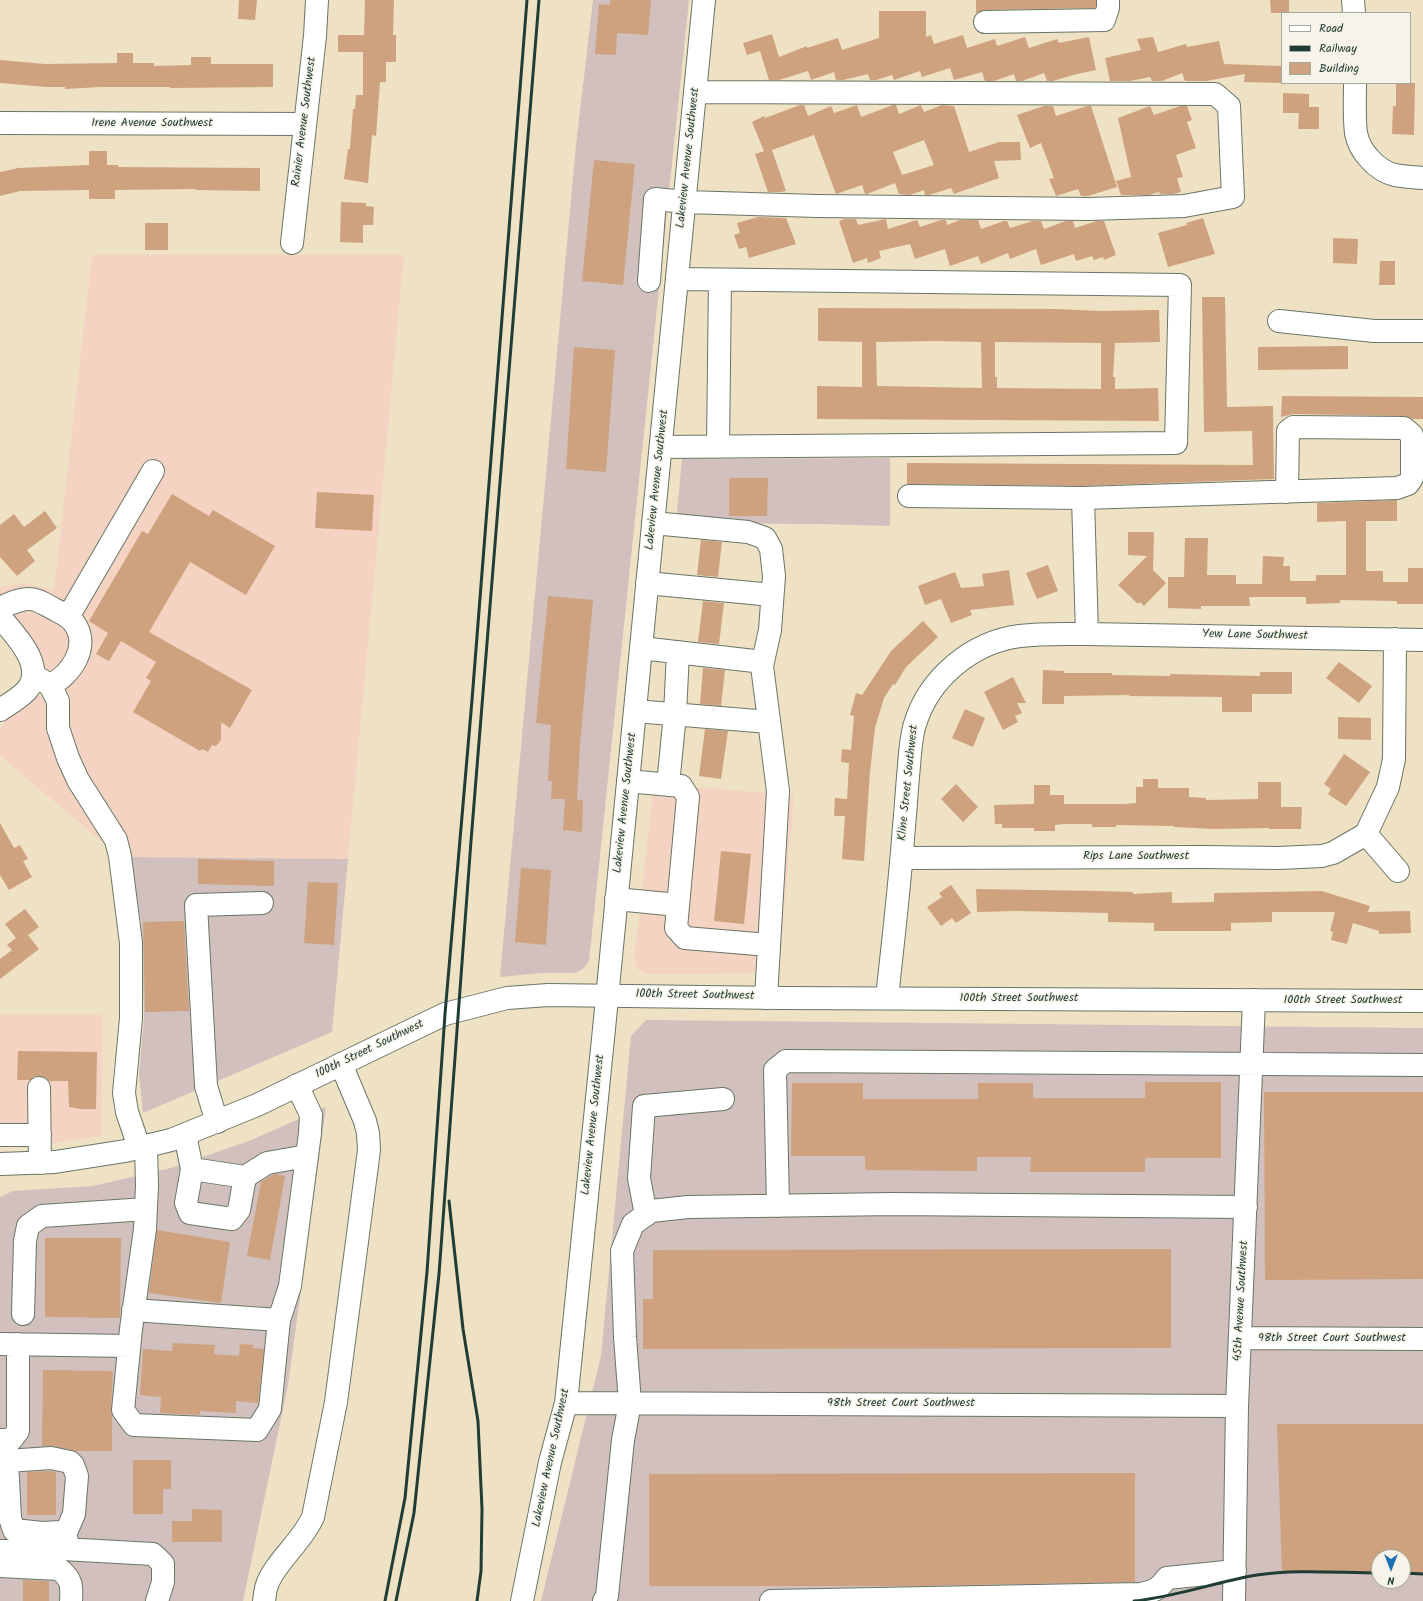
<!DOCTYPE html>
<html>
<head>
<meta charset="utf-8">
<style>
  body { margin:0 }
  #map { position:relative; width:1423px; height:1601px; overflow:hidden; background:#efe1c3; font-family:Kalam,sans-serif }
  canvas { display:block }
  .legend { position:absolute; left:1281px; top:12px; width:130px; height:72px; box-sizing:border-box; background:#f7f3e8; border:1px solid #a1aaa0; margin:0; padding:5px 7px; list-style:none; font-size:12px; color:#1f3d34 }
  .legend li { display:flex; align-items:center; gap:8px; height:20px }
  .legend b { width:20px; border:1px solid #a1aaa0 }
  .north { position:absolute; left:1371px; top:1549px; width:40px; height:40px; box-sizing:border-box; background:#f7f3e8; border:1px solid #a1aaa0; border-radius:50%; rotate:180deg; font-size:11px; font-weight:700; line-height:16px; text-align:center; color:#1f3d34 }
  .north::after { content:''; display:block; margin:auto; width:14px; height:18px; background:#1f6fb2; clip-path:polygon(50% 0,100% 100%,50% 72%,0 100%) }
</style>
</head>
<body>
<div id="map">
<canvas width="1423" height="1601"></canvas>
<ul class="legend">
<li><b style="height:5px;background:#fff"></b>Road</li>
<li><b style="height:5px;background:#1f3d34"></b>Railway</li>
<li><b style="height:11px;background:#cea27e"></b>Building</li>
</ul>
<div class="north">N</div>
</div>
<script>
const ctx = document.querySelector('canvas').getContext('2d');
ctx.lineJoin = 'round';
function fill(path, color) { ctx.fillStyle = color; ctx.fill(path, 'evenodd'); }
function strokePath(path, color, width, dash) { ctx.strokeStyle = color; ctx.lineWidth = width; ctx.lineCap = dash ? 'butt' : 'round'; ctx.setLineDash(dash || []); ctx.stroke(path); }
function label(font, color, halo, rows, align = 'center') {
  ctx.font = font + ' Kalam,sans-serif'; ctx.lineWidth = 3; ctx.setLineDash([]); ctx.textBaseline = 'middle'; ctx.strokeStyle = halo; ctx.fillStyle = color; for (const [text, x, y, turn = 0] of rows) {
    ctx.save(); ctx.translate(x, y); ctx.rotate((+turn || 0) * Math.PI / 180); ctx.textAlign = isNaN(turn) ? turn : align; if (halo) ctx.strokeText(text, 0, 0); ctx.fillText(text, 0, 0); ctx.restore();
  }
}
const built = new Path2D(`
  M92 255H404L348 859 120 857 0 756V729L21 696 29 688 0 603V587L10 585 27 584 54 590Z
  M654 784 794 795 779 973 646 974 637 969 634 960Z
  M0 1015H103L101 1136 38 1145 0 1146Z`);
const industrial = new Path2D(`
  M593 0H689L589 961 583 969 575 973H541L500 977 576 145Z
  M890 458V526L820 524 676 523 682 459Z
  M130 857 348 859 332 1032 143 1113 139 1074 144 1017 141 922Z
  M646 1020 1423 1028V1601H541L601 1356 631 1036ZM1379 1557H1403V1581H1379Z
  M326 1107 288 1385 243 1601H0V1197L13 1191 93 1186 171 1168 249 1141Z`);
const building = new Path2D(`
  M239 0H257L255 20 238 19Z
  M365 0H394L393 35H396V62H386V82H380L376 136 372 135 368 183 344 179 348 149H350L353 109H355L356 95H363V52H338V35H364Z
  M610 0H651L648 35 617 33 616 55 595 54 599 4 610 5Z
  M976 0H1096V6L1095 8 985 10 976 13Z
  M1270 0H1289V13H1271Z
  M879 11H926V37L931 35 934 44 963 35 967 48 995 39 997 46 1025 37 1029 48 1057 39 1059 43 1089 37 1096 70 1073 75 1053 81H1047L1044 73 1022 81H1016L1014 74 994 81H985L982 72 954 80 950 68 922 77 920 71 894 80 892 75 876 80H870L868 74 843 80H836L834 72 811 80 808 71 779 80H769L760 51 747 55 743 43 772 34 779 57 807 46V48L838 38 842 50 879 38Z
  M1153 37 1158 52 1186 44 1187 47 1219 41 1224 64 1282 66V83L1244 82 1245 74 1206 81H1185L1182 73 1162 81H1152L1150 77 1130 81H1110L1105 58 1141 50 1137 39Z
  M117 53H133V63H154V66L191 65V57H211V64H273V87L170 88V87H100L65 89V87H46L0 83V60L45 64 117 63Z
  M1396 83H1415L1414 135 1392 134 1393 106H1396Z
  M1283 93 1309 94V107H1319V129H1298L1299 113H1283Z
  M800 105H804L808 116 831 106 834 113 857 105 861 117 893 105H896L899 114 921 105 924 112 942 105 954 106 969 152 999 142H1020L1021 160 994 161 999 178 954 194 951 188 929 195H925L924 190 910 195 899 194 895 183 867 194H865L862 185 836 194 814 135 772 150 786 191 781 192H768L755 154 764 151 752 122 764 116 765 118ZM924 140 934 165 902 175 893 152Z
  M1044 106H1053L1056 116 1087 106H1091L1117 187 1088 196H1081L1078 189 1056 196 1049 179 1054 178 1041 143 1030 148 1017 115Z
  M1150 106 1154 115 1180 106H1187L1192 120 1187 122 1196 148 1176 155 1183 177 1177 178 1181 192 1173 194H1160L1159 192 1149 195H1121L1116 181 1131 177 1118 118Z
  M89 151H107V165H118V167L260 168V191L196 190V189L115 190V199H89V190L20 191 0 196V172L18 168 89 165Z
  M594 160 635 164 623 285 582 281Z
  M341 202 366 203V206L374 207 373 225H363V243L340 242Z
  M758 217 786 218 796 244 749 258 746 247 739 249 734 235 740 233 737 223Z
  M1203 218 1215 254 1168 267 1158 233 1187 225 1186 223Z
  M845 219H856L858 225 886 219 888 229 917 220 920 227 941 220H946L947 225 960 220H978L981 229 1004 221H1007L1010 228 1033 221H1041L1044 229 1066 221H1073L1075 228 1097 221H1104L1116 255 1104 260 1103 257 1094 260 1092 256 1076 261 1074 254 1041 265 1036 249 1010 259 1008 253 981 264 978 256 950 266 945 249 915 259 910 244 879 251 881 258 868 263 867 258 853 263 839 221Z
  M145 223H168V250H145Z
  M1333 238 1358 239 1357 264 1333 263Z
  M1380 261H1395V285H1379Z
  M1202 297H1225L1227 407 1273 406 1274 479 1083 486 907 484V463L1253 465 1252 431 1204 432Z
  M818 308 1056 309 1100 311 1159 310 1160 342 1115 343 1113 377H1115V389L1158 388 1159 421 817 419V386L862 387V342L818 341ZM936 341 981 342 982 388 877 386 876 342ZM995 342 1101 343V389L997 388V377H995Z
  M1348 346V369L1258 370V347Z
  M574 347 615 350 606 472 566 469Z
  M1282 396 1423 397V419H1412L1404 416 1293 414 1281 417Z
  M729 478H768L767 516H729Z
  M317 492 374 495 372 531 315 528Z
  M172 494 209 516 213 510 275 546 246 595 190 562 149 632 252 690 230 728 221 722V740L216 746 212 745 208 752 202 749 200 751 133 712 151 681 146 678 156 662 121 641 109 661 96 654 108 633 89 621 142 531 148 534Z
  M1397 500V521H1366V571H1383V582H1408V568H1423V604H1397V601L1340 600V603L1306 604V597H1249L1250 606H1201V609L1168 608V577H1184L1185 538H1208L1207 575H1236V584H1262L1263 556 1284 557 1283 566H1290V581H1316V575H1346V521L1317 522V503Z
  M45 511 57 528 27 550 35 561 17 576 0 557V525L14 514 24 527Z
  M1128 532H1154L1153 570 1166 583 1144 606 1140 602 1138 604 1118 585 1147 556 1128 555Z
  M701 540 722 542 718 577 697 575Z
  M1048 565 1058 591 1037 599 1026 573Z
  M1009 570 1014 605 970 610 972 615 951 623 941 599 925 605 918 586 955 572 961 588 984 586 982 574Z
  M548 596 593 600 580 744 577 800H583L582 832 563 830 565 799H551L552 781H548L551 725 536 723Z
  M703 601 724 603 719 644 698 642Z
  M923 621 938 637 906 667 895 685 893 684 884 698 875 728 870 772 864 861 842 859 845 816H834L835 798 847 799 849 763 841 762 842 749 851 750 854 716 850 715 856 693 862 695 891 651Z
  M1339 662 1372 686 1359 703 1326 678Z
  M703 668 725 670 721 706 700 704Z
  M1043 670 1064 671V673H1112V675L1170 676V674L1260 676V672H1292V694H1252V712H1222V697L1129 696V695L1064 696V704H1042Z
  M1013 677 1026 703H1017L1022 713 1015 716 1018 722 1003 730 984 692Z
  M965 709 985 718 973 747 952 738Z
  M1338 717 1371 718V740L1338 739Z
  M705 729 728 731 721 779 699 776Z
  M1344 754 1370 772 1346 806 1328 794 1331 789 1324 784Z
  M1143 779H1158V788H1189V797L1206 798V800L1258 799V782H1281V807H1302L1301 829H1269V828L1214 829 1174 827V826L1116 825V827H1092V824H1064L1055 825V831H1034V828H1002V824H995L994 805 1034 804V785H1050V795H1064V804H1125L1136 803V787H1143Z
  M956 784 978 807 963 822 941 799Z
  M0 823 14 848 20 845 28 859 23 861 32 877 9 890 0 875Z
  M721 851 751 854 744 924 714 921Z
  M198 859 274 861V886L198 884Z
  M521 868 551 870 546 945 515 942Z
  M308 882 338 883 334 945 304 943Z
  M951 885 971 913 956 923 952 918 941 926 927 907 942 897 939 893Z
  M976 889 1100 891 1133 892V894L1172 892V903L1214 902V893L1322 891 1370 906 1368 912 1410 911 1411 933 1379 934V931L1353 923 1347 944 1331 940 1333 932 1330 931 1335 912H1272V922L1231 923V931H1154V923L1108 922V913L1018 911 977 912Z
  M25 909 39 927 28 935 39 949 0 979V959L12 950 7 945 16 938 5 924Z
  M184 921 189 1011 145 1012 143 922Z
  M18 1051 97 1052 96 1109H80L69 1107 68 1081H49L45 1077 39 1076 33 1077 30 1080H17Z
  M1145 1082H1221V1158H1145V1172H1030L1031 1157H977V1171L865 1170V1156H791L792 1083H863V1099H978V1083H1033V1098H1145Z
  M1264 1092H1423V1279L1265 1280Z
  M276 1174 285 1176 270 1260 247 1256 261 1182 272 1175Z
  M157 1230 230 1242 221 1303 149 1293Z
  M45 1238H121L120 1318 45 1317Z
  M1171 1249V1348L643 1349V1299H653V1250Z
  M173 1343 215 1345 214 1354 239 1356 240 1344 254 1345 253 1348 264 1349 258 1403 236 1401V1413L200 1411V1415L160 1413 161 1397 140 1395 143 1349 172 1351Z
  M43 1370 113 1371 111 1409 112 1416V1451H75L53 1446H42Z
  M1277 1424H1423V1574L1403 1573V1557H1379V1573H1282Z
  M133 1460H171V1489H163V1514H133Z
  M50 1471 56 1472V1515H27V1472Z
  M1135 1473V1582L909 1586H649V1474Z
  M192 1509 222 1510V1542H172V1521H192Z
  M23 1580 49 1581V1601H23Z`);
const minor = new Path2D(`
  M1353 0 1354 13
  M985 22 1104 20 1108 8V0
  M1355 83C1355 99 1354 117 1356 133 1359 151 1377 171 1395 175 1404 177 1414 177 1423 178
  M0 123 305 124
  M292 243 315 36 317 0
  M649 281 655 199 685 202 817 206 1089 209 1184 206 1233 197 1229 106 1215 94 695 92
  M1279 321 1374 331H1423
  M661 447 1176 443 1180 285 677 279
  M718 447 720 280
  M909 496 1083 498 1397 488 1408 484 1412 478V435L1404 428 1293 427 1288 431 1287 492
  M1083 498 1087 634
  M653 523 748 532 765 538 771 549 774 576 770 630 762 666 778 791 766 998
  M647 583 772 595
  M0 608C9 604 19 599 29 599 38 599 46 605 54 609 61 613 69 616 74 623 91 646 71 675 50 685
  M0 617C14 634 47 666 27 690 20 698 9 704 0 710
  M68 617 153 471
  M641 648 763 662
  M33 675 50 685 58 701V728L68 758 78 780 116 840 120 856 131 943V1018L124 1093 127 1112 139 1147
  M635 711 769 722
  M628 781 681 786 688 797 676 928 685 938 769 945
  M668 785 675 714 678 652
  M1366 834 1398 871
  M902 858 1202 857 1279 858 1322 856 1333 853 1366 834 1388 787 1394 759 1395 639
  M616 899 678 905
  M887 998C893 941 900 884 904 826 906 806 907 786 909 766 910 752 911 737 915 724 929 678 972 642 1020 636 1042 633 1065 634 1087 634L1423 640
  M39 1088 40 1163
  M217 1122 206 1086 196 905 262 903
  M0 1135H40
  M185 1135 192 1169
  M146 1146 147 1186 145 1229 131 1329 123 1410 134 1425 257 1430 270 1409 279 1320 290 1286 310 1133 311 1115 297 1085
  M245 1177 192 1169 186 1203 190 1213 232 1219 239 1210 245 1177 267 1163 307 1156
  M778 1206 775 1070 786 1061 1423 1065
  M646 1215 639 1178 644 1106 723 1099
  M133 1310 279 1320
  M23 1314 25 1241 28 1226 42 1216 146 1209
  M1240 1338 1423 1339
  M0 1344 129 1346
  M566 1403 1237 1406
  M0 1440H11L18 1431V1344
  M0 1461H7L10 1518 14 1530 42 1533 61 1532 65 1535 67 1541 63 1549 55 1551H0
  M7 1461 51 1458 70 1462 73 1465 77 1476 74 1514 65 1535
  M63 1549 153 1554 163 1564V1582L157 1601
  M0 1566 59 1569C72 1579 72 1586 71 1601
  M264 1601C265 1596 265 1590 267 1585 275 1562 302 1542 313 1517L336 1402 369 1150 368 1133 365 1121 341 1064
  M522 1601 550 1462 566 1403 604 1029 704 0
  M604 1601 607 1596 623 1440 630 1403 625 1337 622 1251 633 1224 651 1211 688 1207 893 1204 1246 1207
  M771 1601 1140 1594C1153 1592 1159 1589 1167 1578L1235 1571
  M1234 1601 1237 1406 1254 1000`);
const major = new Path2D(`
  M0 1164 55 1162 125 1151 171 1140 257 1105 445 1014 507 998 548 995 782 998 1423 1001`);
const rail = new Path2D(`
  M449 1201 463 1329 478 1421 482 1509 481 1571 477 1601
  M1403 1573 1423 1574
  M385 1601 405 1498 427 1272 445 1014 472 700 527 0
  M396 1601 414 1513 439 1274 471 841 539 0
  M1134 1601C1176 1597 1215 1582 1257 1575 1297 1569 1339 1573 1379 1573`);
const streetNames = [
  ["Rainier Avenue Southwest",305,122,-83],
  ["Irene Avenue Southwest",152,124],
  ["Lakeview Avenue Southwest",689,158,-84],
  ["Lakeview Avenue Southwest",658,480,-84],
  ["Yew Lane Southwest",1255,636,1],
  ["Kline Street Southwest",909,783,-84],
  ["Lakeview Avenue Southwest",626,803,-84],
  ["Rips Lane Southwest",1136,857],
  ["100th Street Southwest",695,996,1],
  ["100th Street Southwest",1019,999],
  ["100th Street Southwest",1343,1001],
  ["100th Street Southwest",370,1050,-26],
  ["Lakeview Avenue Southwest",594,1125,-84],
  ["45th Avenue Southwest",1242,1301,-87],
  ["98th Street Court Southwest",1332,1339],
  ["98th Street Court Southwest",901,1404],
  ["Lakeview Avenue Southwest",552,1458,-78]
];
fill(built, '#f5d3c2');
fill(industrial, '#d1c0bd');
fill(building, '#cea27e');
strokePath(minor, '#687666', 24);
strokePath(major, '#687666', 24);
strokePath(minor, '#fff', 22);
strokePath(major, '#fff', 22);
strokePath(rail, '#1f3d34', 3);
label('12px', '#1f3d34', '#f7f3e8', streetNames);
</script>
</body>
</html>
